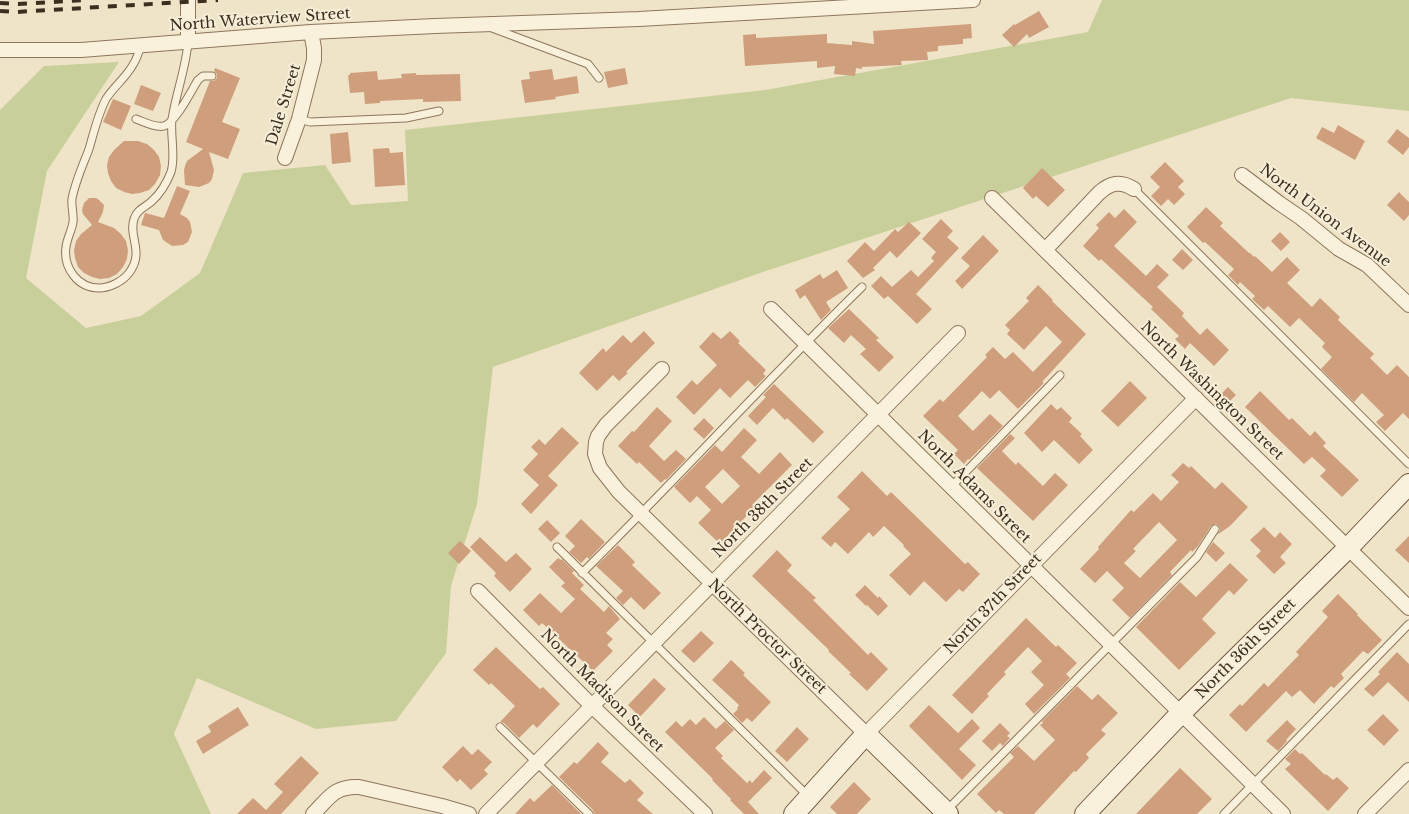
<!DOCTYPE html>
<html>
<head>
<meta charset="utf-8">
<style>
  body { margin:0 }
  canvas { display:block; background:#f0e4c8 }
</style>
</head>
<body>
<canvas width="1409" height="814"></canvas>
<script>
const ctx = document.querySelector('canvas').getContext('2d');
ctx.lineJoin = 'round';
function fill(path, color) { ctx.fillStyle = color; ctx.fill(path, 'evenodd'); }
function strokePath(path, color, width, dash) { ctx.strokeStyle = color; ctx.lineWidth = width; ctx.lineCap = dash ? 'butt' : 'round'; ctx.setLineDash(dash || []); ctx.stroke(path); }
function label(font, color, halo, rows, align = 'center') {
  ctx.font = font + ' "Libre Baskerville",serif'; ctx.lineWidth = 4; ctx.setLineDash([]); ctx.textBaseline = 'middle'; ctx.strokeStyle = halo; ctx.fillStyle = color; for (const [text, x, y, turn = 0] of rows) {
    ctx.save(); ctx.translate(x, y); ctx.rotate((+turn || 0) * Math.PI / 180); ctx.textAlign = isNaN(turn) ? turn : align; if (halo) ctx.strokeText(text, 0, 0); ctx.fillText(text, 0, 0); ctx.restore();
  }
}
const green = new Path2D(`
  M1102 0H1409V111L1291 98 763 272 493 367 477 504 451 586 446 653 396 721 316 729 197 678 174 734 211 814H0V110L44 66 119 62 47 171 26 278 86 328 141 316 200 273 243 173 325 165 351 205 408 201 405 130 765 90 1088 32Z`);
const building = new Path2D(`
  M1039 11 1049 27 1029 38 1027 34 1014 47 1002 35 1014 24 1015 25Z
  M971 24 972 38 963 39V44L938 46V51L927 52 928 60 901 61 902 65 862 67V69L856 68 855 76 834 74 835 66 817 68V61L745 66 743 35 756 34V38L827 34V43L852 45V41L874 44 873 31Z
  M215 68 240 78 222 122 240 129 228 159 209 152 214 170 212 179 209 183 199 187 185 185 184 170 185 166 187 161 203 149 186 142 210 81H214L217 78V74L214 71Z
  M625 68 628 84 608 88 604 72Z
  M552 69 554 80 577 76 579 93 555 97 556 99 525 103 521 80 530 79 529 72Z
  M377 71 378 80 402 78 401 74 416 73V75L460 74 461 101 423 102V99L380 101V103L365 104 364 92 350 93 348 75H350V73Z
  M141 85 161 93 153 111 134 104Z
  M113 99 131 106 121 130 103 122Z
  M1338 125 1365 141 1355 160 1316 138 1322 127 1334 133Z
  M1397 129 1409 138V147L1403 155 1387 142Z
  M348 132 351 162 332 164 330 134Z
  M124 141H138L147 144 154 150 159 157 161 166 160 175 155 184 149 190 140 193 132 194 124 192 116 188 111 181 108 173 107 165 109 157 114 150Z
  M389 148 390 153 403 152 405 185 375 187 373 149Z
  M1165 162 1184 181 1178 187 1185 194 1174 205 1168 199 1161 206 1151 196 1160 187 1150 177Z
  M1042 168 1065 190 1048 207 1036 196 1033 199 1023 188Z
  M177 186 190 191 180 214 187 218 190 222 192 232 188 242 183 245 172 246 163 240 159 230 141 225 145 213 164 218Z
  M1399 192 1409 202V215L1404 221 1387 205Z
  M89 198H96L99 200 104 205 103 212 98 222 114 228 121 234 126 241 128 250 127 259 123 267 117 274 109 278 100 279 92 277 84 273 78 267 75 258 74 250 76 241 81 234 92 225 83 214 82 210 84 203Z
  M1206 207 1223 223 1220 226 1249 253H1250L1254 257 1255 256 1272 272 1287 257 1300 270 1287 283 1312 307 1320 298 1340 317 1338 320 1374 354 1370 358 1387 375 1397 365 1409 377V419L1403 413 1385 431 1376 422 1384 415 1362 393 1354 402 1321 369 1332 357 1322 347 1325 343 1299 318 1290 327 1268 306 1264 310 1252 299 1255 296 1240 282 1238 285 1228 275 1234 269 1205 242 1203 243 1187 227Z
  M1124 209 1137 222 1114 246 1146 276 1157 264 1169 275 1157 287 1184 313 1182 316 1200 335 1207 328 1229 350 1214 366 1190 343 1185 349 1175 339 1179 336 1151 309 1153 307 1101 259 1099 261 1083 246 1099 228 1096 225 1109 212 1115 218Z
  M941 219 953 231 947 237 959 248 916 294 932 309 917 324 888 296 884 299 871 286 881 276 892 287 911 270 918 277 934 261 931 258 936 252 922 239Z
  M909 222 921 233 897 258 890 251 873 268 875 270 863 278 847 261 865 242 874 251 895 229 898 232Z
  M1280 232 1290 242 1281 251 1271 241Z
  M983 235 999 251 962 289 955 281 970 266 961 258Z
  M1182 249 1193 260 1183 270 1172 260Z
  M837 270 848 288 826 302 831 310 821 320 805 295 800 299 795 290 820 274 823 279Z
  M1038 285 1053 300 1052 301 1086 334 1042 382 1044 383 1018 409 999 390 990 399 982 391 958 416 973 431 990 414 1003 426 969 460 968 459 964 464 954 454 958 450 923 416 940 399 943 402 987 357 985 355 993 347 1005 359 1013 352 1033 372 1062 342 1046 326 1024 350 1007 334 1010 330 1005 325 1029 301 1026 298Z
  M849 309 879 338 876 340 894 357 879 372 860 354 866 349 851 335 844 343 828 328Z
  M644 331 655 343 626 372 628 373 619 381 613 375 597 391 579 373 603 348 606 352 623 335 631 343Z
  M730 331 740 341 738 343 766 370 763 374 766 376 755 387 748 380 730 398 720 388 694 415 676 397 692 380 697 385 717 365 699 347 713 332 721 339Z
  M1130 381 1147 398 1118 427 1101 411Z
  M774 384 824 432 813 443 787 418 785 420 773 408 757 425 748 416 766 397 763 395Z
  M1228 387 1236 395 1228 403 1220 395Z
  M1260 391 1289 420 1292 418 1310 436 1315 431 1326 443 1323 446 1359 480 1342 497 1320 476 1326 470 1312 457 1304 464 1245 407Z
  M1051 404 1057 410 1061 407 1072 418 1069 422 1082 434 1080 436 1093 450 1079 464 1054 440 1042 452 1024 433Z
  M657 407 672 421 649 446 664 461 676 450 686 459 666 480 665 479 661 483 639 462 637 464 618 446 632 431 634 432Z
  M704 418 714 428 704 439 693 429Z
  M562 427 579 443 548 476 558 485 531 514 521 504 539 485 523 470 538 454 531 447 539 439 545 445Z
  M744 428 757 440 741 457 759 474 780 452 792 465 752 505 755 507 720 544 698 523 711 510 697 496 690 503 674 487 715 445 722 452ZM723 469 740 486 722 504 705 487Z
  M1010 434 1015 438 1002 451 1016 465 1018 462 1043 486 1055 473 1068 485 1033 521 977 468Z
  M1183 463 1189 468 1191 466 1215 489 1222 482 1248 507 1230 526 1217 535 1220 530 1219 526 1216 524 1211 526 1198 546 1192 552 1191 550 1170 572 1172 575 1130 618 1112 600 1124 588 1107 571 1095 583 1080 569 1099 549 1098 547 1131 510 1134 512 1153 493 1161 501 1179 482 1171 475ZM1159 522 1177 540 1140 578 1124 563 1136 551 1133 549Z
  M862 471 887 496 891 492 965 564 968 562 980 574 963 592 959 589 946 602 924 581 910 596 889 575 911 554 903 546 904 545 884 526 873 537 869 532 848 554 835 542 831 547 821 538 850 509 837 497Z
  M581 519 605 542 589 559 587 557 581 563 569 552 575 546 565 536Z
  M547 520 560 533 551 542 538 529Z
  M1264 527 1275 538 1280 532 1292 544 1280 557 1286 563 1274 574 1256 556 1261 551 1250 540Z
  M1409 536V563L1395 550Z
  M480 537 506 562 516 553 532 569 510 592 494 576 496 573 470 547Z
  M460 541 471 551 459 564 448 553Z
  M1213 542 1225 553 1216 562 1206 552Z
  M618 545 635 562 632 565 661 593 644 610 631 597 623 605 616 598 623 591 596 566Z
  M777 550 792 565 787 571 816 598 813 600 868 655 871 652 888 669 867 691 849 674 851 673 828 651 829 650 752 576Z
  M558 558 561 560 562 559 574 571 572 573 584 585 580 589 604 612 609 606 620 619 606 633 613 639 607 645 613 651 593 671 542 623 539 626 523 610 540 593 561 613 575 599 561 586 565 583 549 567Z
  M1230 563 1248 580 1234 595 1229 590 1202 619 1216 633 1179 670 1136 627 1180 582 1196 597Z
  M865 585 878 598 879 596 888 606 878 616 867 605 866 606 855 595Z
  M1338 594 1358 614 1357 615 1382 640 1368 654 1363 651 1341 674 1344 678 1334 688 1331 686 1314 704 1300 690 1292 697 1286 691 1246 732 1229 715 1240 704 1242 706 1264 683 1268 687 1299 655 1296 652 1328 617 1322 611Z
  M1026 618 1056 647 1058 645 1077 663 1066 674 1070 678 1034 714 1025 704 1044 685 1031 672 1042 661 1028 647 1004 672 1006 674 987 694 989 696 972 714 952 695Z
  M701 631 714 643 694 663 681 651Z
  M496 647 540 689 543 687 560 704 537 728 533 724 519 738 504 723 500 722 515 706 491 683 489 685 473 670Z
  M1397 652 1409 664V702L1388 682 1373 697 1364 689 1380 674 1378 672Z
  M731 660 745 673 743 675 771 702 752 722 747 718 742 723 733 714 738 709 737 708 739 705 712 680Z
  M654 678 666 689 640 717 628 705Z
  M1077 686 1092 700 1098 694 1118 713 1101 730 1106 734 1086 754 1089 758 1076 772 1074 771 1034 814H1004L999 810 996 813 977 794 1014 757 1010 753 1018 746 1034 761 1055 740 1040 725 1043 723 1042 721Z
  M929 705 958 733 972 719 980 728 959 749 976 765 962 780 909 726Z
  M238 707 249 725 203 754 196 741 211 732 208 726Z
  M1383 714 1399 730 1384 746 1367 730Z
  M704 717 716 729 725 721 734 730 715 748 723 756 721 758 747 783 750 780 752 783 764 770 772 778 748 802 759 814H744L730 800 731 799 712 780 713 779 665 732 676 721 682 727 690 719 696 725Z
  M1287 720 1296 729 1286 740 1287 741 1278 751 1266 741Z
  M1000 723 1010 733 1007 736 1010 738 1003 746 1000 743 992 751 982 741Z
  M797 727 809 739 787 762 775 751Z
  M598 742 609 753 601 762 625 783 630 779 644 793 637 800 653 814H594L593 810 559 777 574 762 577 764Z
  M463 746 472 755 478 749 492 762 484 770 488 774 471 790 460 779 457 782 442 767Z
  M1295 749 1300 754 1302 753 1325 775 1326 774 1333 780 1337 777 1349 788 1328 811 1285 769 1291 764 1285 759Z
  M301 756 319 773 281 814H237L253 798 266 810 283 792 274 784Z
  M1180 768 1212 799 1197 814H1136Z
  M854 782 871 799 857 814H837L830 807Z
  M552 785 581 814H515L530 798 534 802Z`);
const lane = new Path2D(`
  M492 28 588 64 599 78
  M141 46C139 51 137 58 134 63 127 77 114 86 106 99 98 114 94 132 89 149 83 165 75 182 72 199 71 206 74 214 73 222 72 230 67 238 66 247 63 268 78 288 99 288 109 288 122 282 129 273 145 252 128 237 134 219 137 209 146 207 152 201 160 194 167 182 171 172 176 155 170 137 172 119 176 93 186 68 188 42
  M136 119C144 122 156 128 164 126 176 122 191 91 198 80L203 76H212
  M299 119 310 122 406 118 439 111
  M1134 189 1409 464
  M951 487 1060 375
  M557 547 807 795
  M582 573C677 479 767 380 862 287
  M500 727 589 814
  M947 810 1197 557 1215 529
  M1224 814 1409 624`);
const street = new Path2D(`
  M188 42V0
  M0 50H81L311 32 435 26 639 19 973 0
  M285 158 299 119 311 72 314 60V48L311 32
  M1242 175 1279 203 1301 218 1339 249 1367 265 1409 305
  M992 198 1409 608
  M1045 250 1099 193C1110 183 1120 180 1134 189
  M771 309 1283 814
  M662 369 606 425 598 436 596 442 595 454 600 468 619 492 866 734 1196 398
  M478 591 592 706 705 814
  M313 814C329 798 334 786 359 787L442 806 469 814
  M486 814 958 333
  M1365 814 1409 770`);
const secondary = new Path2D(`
  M794 814 866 734 948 814
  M1085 814 1181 713 1348 548 1409 484`);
const rail = new Path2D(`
  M0 3 18 4 86 0
  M0 11 16 12 218 0`);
const streetNames = [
  ["North Waterview Street",260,20,-4],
  ["Dale Street",284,105,-73],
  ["North Union Avenue",1325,216,37],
  ["North Washington Street",1212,391,44],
  ["North Adams Street",974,487,45],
  ["North 38th Street",763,508,-45],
  ["North 37th Street",993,604,-46],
  ["North Proctor Street",767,637,44],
  ["North 36th Street",1246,649,-45],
  ["North Madison Street",602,691,45]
];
fill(green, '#c9cf9b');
fill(building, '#cf9f7d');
strokePath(lane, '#8d765c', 9);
strokePath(street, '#8d765c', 16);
strokePath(secondary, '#6f573f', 22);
strokePath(lane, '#faf1dc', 7);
strokePath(street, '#faf1dc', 14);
strokePath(secondary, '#faf1dc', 20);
strokePath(rail, '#3d2e20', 4, [9, 9]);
label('15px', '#3d2e20', '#f7eed8', streetNames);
</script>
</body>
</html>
